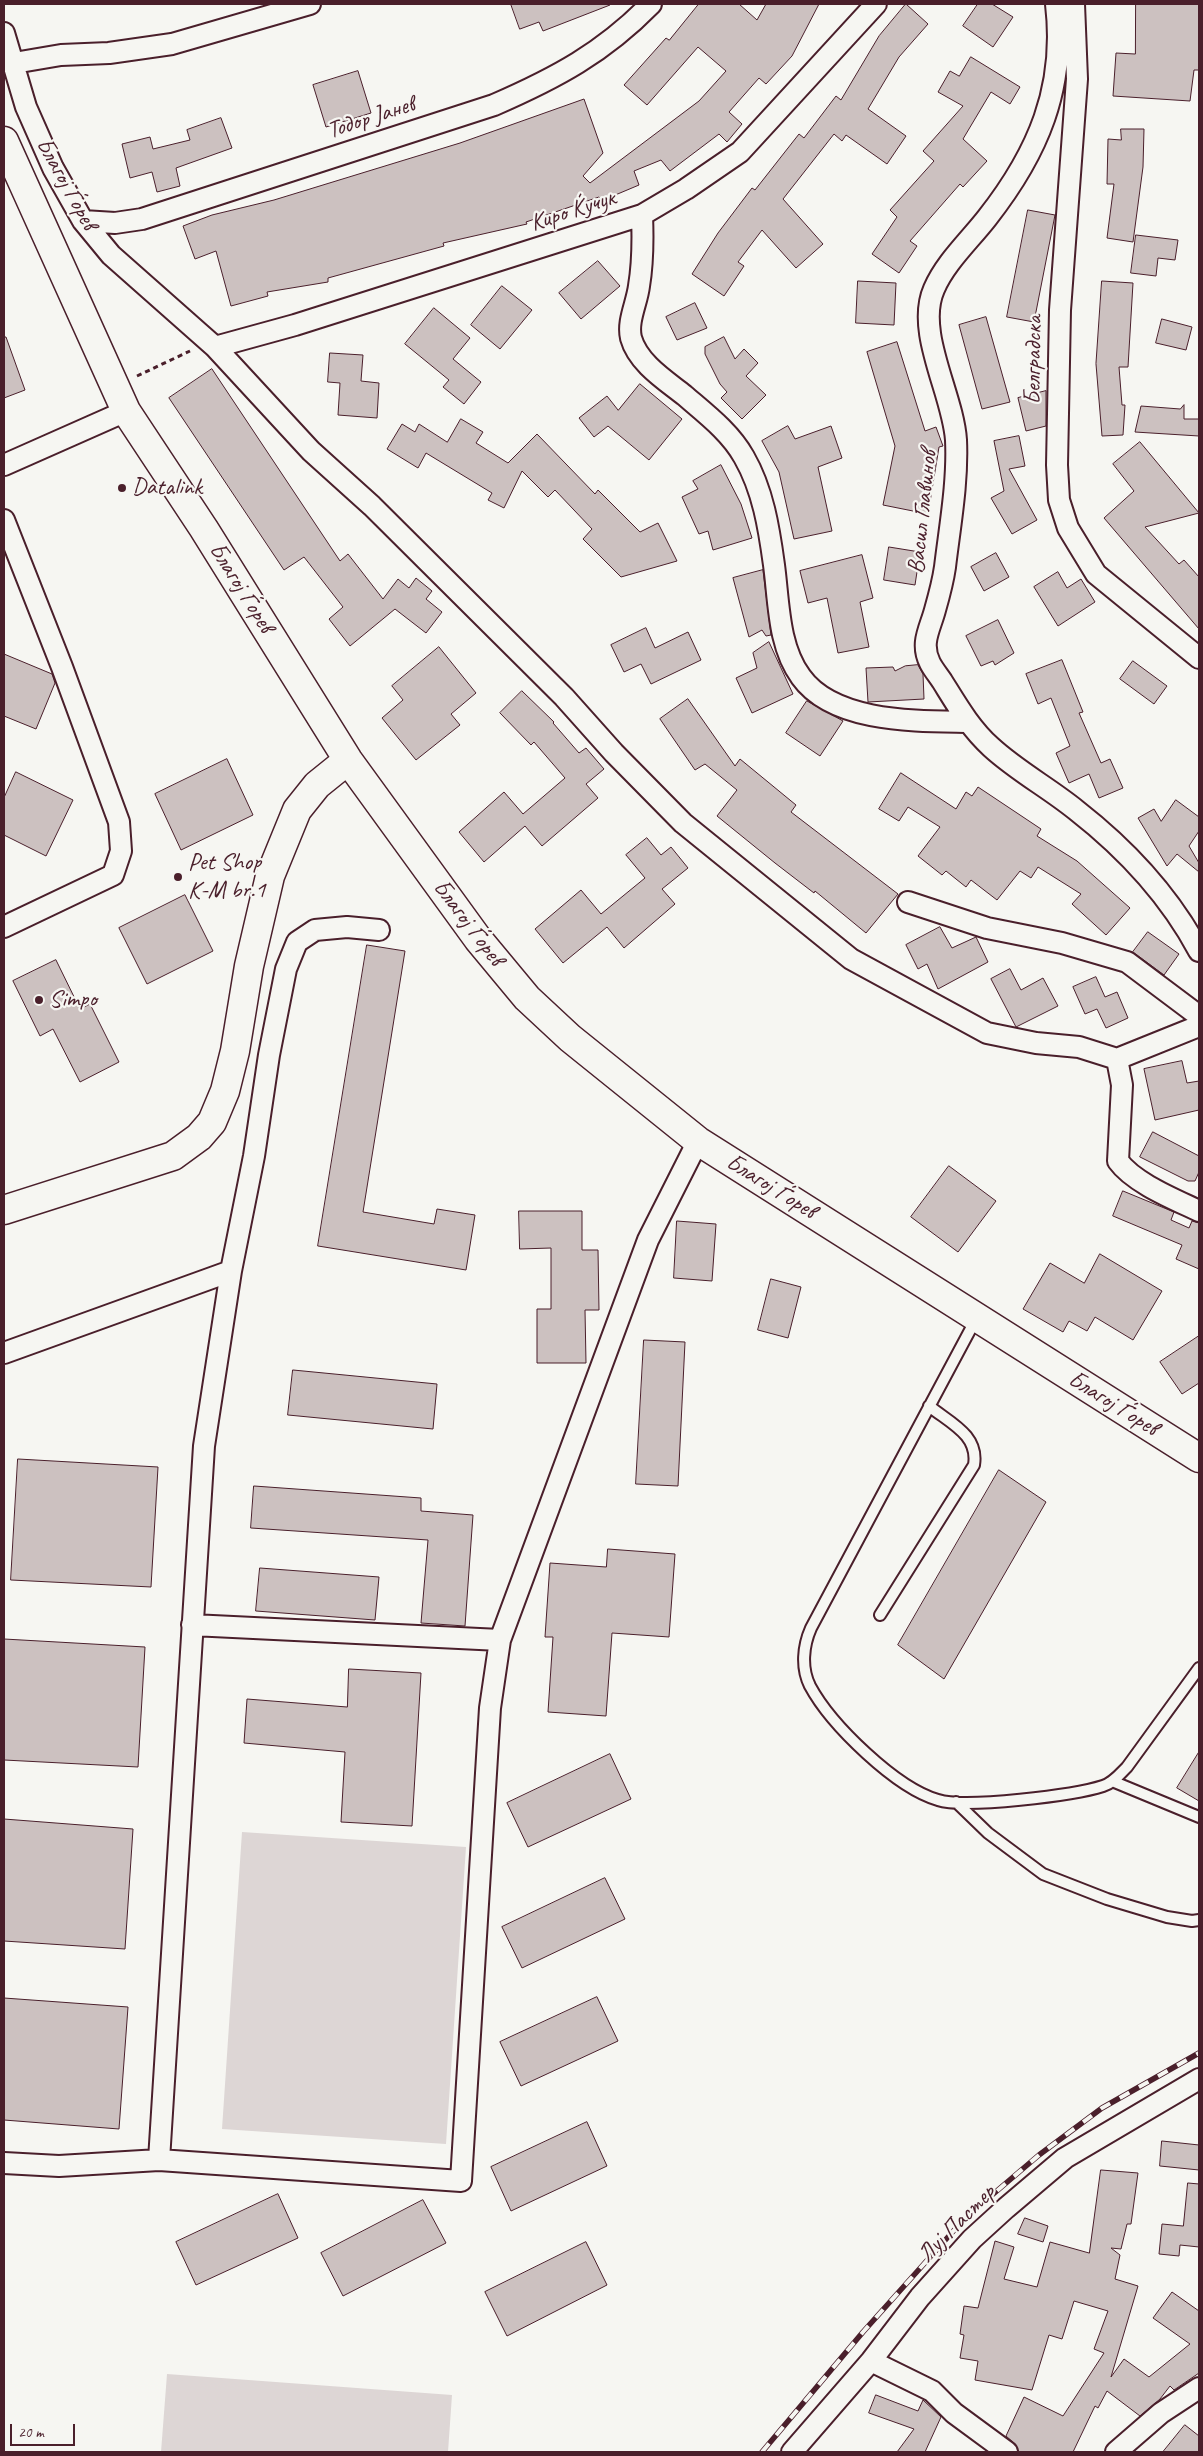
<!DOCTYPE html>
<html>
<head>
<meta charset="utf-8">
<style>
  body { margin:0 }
  #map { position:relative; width:1203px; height:2456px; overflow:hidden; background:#f6f6f2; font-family:Caveat,sans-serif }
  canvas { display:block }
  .frame { position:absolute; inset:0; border:5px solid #4a1f2b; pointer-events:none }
  .scale { position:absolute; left:10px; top:2424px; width:65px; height:22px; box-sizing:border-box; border:2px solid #4a1f2b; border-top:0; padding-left:6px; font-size:15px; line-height:18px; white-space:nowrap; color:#4a1f2b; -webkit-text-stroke:4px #f6f6f2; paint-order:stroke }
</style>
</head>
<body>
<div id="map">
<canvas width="1203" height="2456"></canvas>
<div class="frame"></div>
<div class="scale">20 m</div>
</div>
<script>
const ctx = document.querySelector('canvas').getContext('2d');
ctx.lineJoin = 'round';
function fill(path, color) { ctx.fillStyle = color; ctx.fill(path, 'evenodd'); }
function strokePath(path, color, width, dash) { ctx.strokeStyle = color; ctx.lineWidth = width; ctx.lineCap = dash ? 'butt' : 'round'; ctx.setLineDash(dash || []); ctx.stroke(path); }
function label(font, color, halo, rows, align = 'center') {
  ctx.font = font + ' Caveat,sans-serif'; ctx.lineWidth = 4.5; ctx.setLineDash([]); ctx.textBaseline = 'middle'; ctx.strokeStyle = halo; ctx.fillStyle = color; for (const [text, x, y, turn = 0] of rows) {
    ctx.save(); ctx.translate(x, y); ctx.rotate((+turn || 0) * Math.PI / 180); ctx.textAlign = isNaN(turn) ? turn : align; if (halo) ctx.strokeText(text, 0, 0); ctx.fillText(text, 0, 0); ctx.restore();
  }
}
const green = new Path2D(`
  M242 1832 466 1847 446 2144 222 2129Z
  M167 2374 452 2395 448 2452H161Z`);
const building = new Path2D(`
  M511 4H610V5L543 31 539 22 520 29Z
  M699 4H739L757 20 766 4H819L792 56 766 84 759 78 729 112 742 124 727 142 719 134 670 171 661 160 634 171 639 185 601 201 599 197 526 222 527 224 443 243 444 246 328 278V282L267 292 268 296 231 306 216 251 195 259 183 226 212 215 274 200 460 143 584 99 603 153 583 176 590 183 699 101 726 71 698 47 647 105 624 85 666 38 669 40Z
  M906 4 928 24 899 57 868 109 906 136 887 164 846 135 842 141 834 134 783 199 823 244 796 268 762 230 738 262 744 266 724 296 692 274 718 233 752 188 755 190 799 134 804 138 836 96 841 100 879 36Z
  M978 4H992L1013 17 993 47 963 26Z
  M1136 4H1199V70H1194L1190 101 1113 96 1116 53 1135 54Z
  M971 57 1020 87 1010 104 991 92 963 139 987 161 963 187 960 184 910 241 917 246 899 273 872 254 897 217 890 210 934 161 923 151 963 106 938 92 950 71 959 76Z
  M358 71 371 113 326 127 313 85Z
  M221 118 232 148 176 168 180 186 157 192 152 172 130 178 122 144 150 137 153 149 190 140 187 130Z
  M1121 129H1144L1143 167 1133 242 1107 238 1114 184H1107L1108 139 1121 140Z
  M1028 210 1055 215 1034 322 1007 317Z
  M1136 235 1178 240 1175 260 1158 258 1156 276 1131 273Z
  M598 261 620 286 581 319 559 293Z
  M858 281 896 283 894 325 856 323Z
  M1102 281 1133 283 1128 367H1119L1122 405H1125L1123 435 1102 436 1096 364Z
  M502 286 532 310 500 349 471 325Z
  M695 303 707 328 677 340 666 317Z
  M434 308 470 338 453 359 481 382 464 404 443 387 449 380 405 344Z
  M986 317 1010 402 982 409 959 325Z
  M1162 319 1192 327 1186 350 1156 343Z
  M4 337H6L25 390 4 398Z
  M724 337 735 359 744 349 758 363 746 376 766 395 742 419 721 398 727 392 720 384 705 354V347Z
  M897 342 925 431 936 427 943 446 939 447 928 514 883 505 895 446 867 352Z
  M330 353 363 355 361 381 379 383 377 418 338 415 340 383 328 382Z
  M212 369 340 561 348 554 383 599 398 579 409 588 416 578 432 591 426 599 442 612 426 633 395 609 350 646 329 619 343 607 304 557 284 570 169 398Z
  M640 384 682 419 649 460 608 426 594 437 579 418 607 396 618 410Z
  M1046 391V426L1026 431 1018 398Z
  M1184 405V419H1199V436L1135 432 1141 406 1180 409Z
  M461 419 483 432 476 443 508 463 537 434 595 494 598 490 640 532 658 523 677 561 621 577 583 539 592 529 555 490 548 497 522 471 504 508 488 500 492 493 426 453 418 468 387 449 402 424 415 432 419 424 447 442Z
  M788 426 795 439 831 426 842 458 818 467 832 531 794 539 779 472 762 441Z
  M1019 436 1025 466 1009 469 1037 520 1012 534 991 498 1004 491 994 441Z
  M1140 442 1199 513 1145 527 1179 564 1184 560 1199 577V629L1104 518 1134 491 1113 464Z
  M721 465 741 504 752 538 713 550 708 531 699 534 682 497 698 489 693 481Z
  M889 547 920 552 915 585 884 580Z
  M996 553 1009 577 984 591 971 567Z
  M862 555 873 598 860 602 869 647 838 653 827 598 808 603 800 571Z
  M763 570 771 635 766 636 762 630 749 637 733 578Z
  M1058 572 1067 588 1081 579 1095 602 1058 626 1034 587Z
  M998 620 1014 653 995 665 993 661 981 666 966 636Z
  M646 628 655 648 688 632 701 660 651 684 641 664 624 672 611 645Z
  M769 642 793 694 752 713 736 678 757 668 753 653Z
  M439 647 476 693 451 714 460 725 416 760 382 718 403 700 392 686Z
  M4 654 52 674 55 683 36 729 4 716Z
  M1062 660 1083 712 1079 713 1101 763 1110 759 1123 788 1099 798 1089 774 1069 783 1056 753 1070 746 1051 698 1038 704 1026 674Z
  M1133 661 1167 686 1154 704 1120 679Z
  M918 665 923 674 924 699 868 702 866 668 893 667 895 671 905 666Z
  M522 691 554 722 553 723 579 753 586 748 604 769 586 784 598 798 542 846 525 826 484 862 459 832 504 792 523 814 565 778 534 742 531 745 500 713Z
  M688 699 735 766 740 759 796 805 791 812 898 894 866 933 815 891 814 893 775 863 717 816 737 790 705 764 695 770 660 719Z
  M807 701 843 721 820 756 786 733Z
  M227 759 253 815 181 850 155 794Z
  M16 772 73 800 46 856 4 835V798Z
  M901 773 956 809 966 792 972 796 978 787 1041 829 1037 836 1077 861 1130 908 1106 935 1072 904 1081 894 1038 867 1031 878 1020 871 997 900 971 880 966 887 946 871 942 875 918 856 940 827 908 807 899 821 879 809Z
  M1176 800 1199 817V831L1189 846 1199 863V872L1177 854 1167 866 1138 818 1154 809 1161 821Z
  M647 838 661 855 671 847 688 868 662 889 675 904 624 948 607 927 563 963 535 929 581 890 601 914 645 878 626 855Z
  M185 895 213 951 147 984 119 928Z
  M940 927 952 948 976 937 988 962 938 989 927 964 918 969 906 945Z
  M1148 932 1179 954 1164 975 1133 952Z
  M367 945 405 951 363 1212 434 1224 437 1209 475 1215 466 1270 318 1246Z
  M56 960 80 1009 90 1004 119 1062 80 1082 53 1029 40 1036 13 981Z
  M1010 969 1021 990 1043 978 1058 1006 1016 1027 991 979Z
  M1096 977 1105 997 1117 992 1128 1018 1106 1028 1097 1009 1085 1014 1073 987Z
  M1182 1061 1187 1083 1199 1081V1110L1155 1120 1144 1069Z
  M1153 1132 1199 1156V1172L1195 1181H1188L1140 1157Z
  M949 1166 996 1201 958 1252 911 1217Z
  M1123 1191 1174 1212 1171 1220 1189 1228 1192 1221 1199 1223V1269L1176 1259 1182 1245 1113 1216Z
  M519 1211H582V1250H598L599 1310H585L586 1363H537V1309H551V1248L520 1249Z
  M677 1221 716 1224 712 1281 674 1278Z
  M1100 1254 1162 1291 1133 1340 1095 1317 1087 1331 1069 1321 1063 1332 1023 1309 1050 1263 1084 1283Z
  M771 1279 801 1287 788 1338 758 1330Z
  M1199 1336V1383L1182 1394 1160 1362Z
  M644 1340 685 1342 678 1486 636 1484Z
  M293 1370 437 1384 433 1429 288 1415Z
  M18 1459 158 1467 151 1587 11 1580Z
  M999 1470 1046 1502 944 1679 898 1645Z
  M254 1486 421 1498V1511L473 1515 465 1626 421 1623 428 1540 251 1528Z
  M608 1549 675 1554 669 1637 612 1633 606 1716 548 1712 553 1637H545L550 1563 606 1567Z
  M260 1568 379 1577 375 1620 256 1611Z
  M4 1639 145 1647 138 1767 4 1760Z
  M349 1669 421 1673 412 1826 341 1822 345 1752 244 1743 247 1699 347 1707Z
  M1199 1752V1801L1177 1788Z
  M610 1754 631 1799 528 1847 507 1803Z
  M4 1819 133 1829 125 1949 4 1941Z
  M605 1878 625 1919 522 1968 502 1927Z
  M597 1997 618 2041 521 2086 500 2042Z
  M4 1998 128 2007 119 2129 4 2120Z
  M587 2122 607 2166 511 2211 491 2167Z
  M1162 2141 1199 2145V2170L1160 2166Z
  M1101 2170 1138 2173 1131 2224H1127L1121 2249 1111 2248 1120 2255 1115 2279 1138 2286 1111 2377 1124 2359 1149 2377 1190 2344 1153 2318 1172 2292 1199 2311V2373L1174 2390 1170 2386 1160 2399 1140 2416 1107 2391 1098 2408 1095 2406 1073 2452H1019L1014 2443 1006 2436 1024 2397 1063 2416 1104 2353 1094 2349 1108 2311 1074 2301 1062 2339 1049 2335 1032 2390 975 2380 978 2361 960 2358 964 2335 960 2334 964 2306 978 2308 995 2241 1014 2247 1004 2279 1037 2287 1050 2242 1089 2253Z
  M1188 2183 1199 2184V2247L1180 2245 1179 2256 1159 2254 1162 2224 1183 2226Z
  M278 2194 298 2238 196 2285 176 2242Z
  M423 2200 446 2243 343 2296 321 2253Z
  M1025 2218 1048 2226 1043 2242 1018 2234Z
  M586 2242 607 2285 507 2336 485 2292Z
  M876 2395 918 2411 923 2400 941 2417 925 2452H897L914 2429 869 2413Z
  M1185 2425 1199 2436V2452H1163Z`);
const path = new Path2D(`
  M137 376 190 351`);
const service = new Path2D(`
  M976 1319 811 1628C803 1646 801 1668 810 1686 831 1725 896 1788 938 1800 965 1809 1075 1795 1103 1786 1113 1783 1120 1774 1127 1767L1199 1668
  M880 1615 974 1465C979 1435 950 1423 929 1406
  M1112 1781 1199 1817
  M956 1802 988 1833 1043 1874 1107 1899 1167 1917 1192 1921 1199 1920`);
const minor = new Path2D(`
  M1056 4C1066 88 1038 153 987 218 969 241 945 263 934 289 915 332 953 394 956 440 958 482 950 525 945 567 943 581 939 596 935 610 930 629 920 643 930 663 933 669 938 675 942 681 957 705 970 728 991 747 1017 771 1049 788 1076 810 1126 849 1169 895 1199 951
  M1074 4 1077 79 1060 310 1057 465 1059 500 1068 528 1096 574 1199 658
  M4 33 26 107 53 168 83 221 111 255 215 347 311 451 372 506 564 697 614 753 683 823 851 959 987 1033 1036 1043 1079 1047 1117 1059 1199 1026
  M14 63 61 55 109 53 172 44 310 4
  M642 215C643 239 643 262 639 286 637 303 627 321 631 338 638 363 665 380 684 395 706 414 730 432 744 457 763 490 769 528 774 565 779 602 778 646 801 677 834 723 917 721 967 722
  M83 221 115 223 142 219 494 105C556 78 603 53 651 4
  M215 347 295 325 642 215 686 189 740 152 876 4
  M4 465 126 411
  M4 520 62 667 119 822 121 851 113 875 4 927
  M908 902 987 928 1062 943 1127 962 1199 1016
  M1117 1059 1122 1085 1118 1161C1134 1183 1174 1199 1199 1211
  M4 1353 231 1271
  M192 1625 500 1640
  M159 2160 204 1446 231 1271 254 1156 269 1055 286 969 297 942 315 930 347 927 379 930
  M4 2163 59 2166 159 2160 461 2181 490 1708 500 1640 648 1240 698 1141
  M871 2361 932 2391 954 2413 1007 2452
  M792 2452 871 2361 920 2297 972 2239 1006 2208 1065 2158 1199 2079
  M1116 2452 1161 2413 1199 2388`);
const secondary = new Path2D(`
  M4 141 126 411 204 529 348 760 478 939 527 998 570 1038 698 1141 1199 1458
  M4 1210 173 1156 199 1137 212 1122 225 1091 235 1051 249 966 270 876 297 810 317 785 348 760`);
const rail = new Path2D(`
  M762 2452 863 2332 965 2218 1039 2155 1102 2108 1199 2053`);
const markers = [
  [122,488,5,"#4a1f2b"],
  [178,877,5,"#4a1f2b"],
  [39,1000,5,"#4a1f2b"]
];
const streetNames = [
  ["Тодор Јанев",371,118,-18],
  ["Благој Ѓорев",66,184,61],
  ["Киро Ќучук",573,211,-18],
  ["Белградска",1034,360,-89],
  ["Васил Главинов",923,512,-84],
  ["Благој Ѓорев",241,588,58],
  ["Благој Ѓорев",468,923,53],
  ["Благој Ѓорев",771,1187,32],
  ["Благој Ѓорев",1113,1404,32],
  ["Луј Пастер",957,2224,-45]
];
const poiNames = [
  ["Datalink",132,488],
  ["Pet Shop",188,863],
  ["K-M br.1",188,891],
  ["Simpo",49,1000]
];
fill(green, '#ddd6d5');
fill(building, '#ccc1c0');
strokePath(building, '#4a1f2b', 1);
strokePath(service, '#4a1f2b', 14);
strokePath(minor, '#4a1f2b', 24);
strokePath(secondary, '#4a1f2b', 31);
strokePath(path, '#4a1f2b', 3, [5, 4]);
strokePath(service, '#f6f6f2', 10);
strokePath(minor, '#f6f6f2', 20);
strokePath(secondary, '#f6f6f2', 28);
strokePath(rail, '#4a1f2b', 5.5);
strokePath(rail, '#f6f6f2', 4, [11]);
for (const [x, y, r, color] of markers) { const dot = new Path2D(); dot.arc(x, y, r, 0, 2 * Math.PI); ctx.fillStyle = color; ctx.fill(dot); strokePath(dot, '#f6f6f2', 2); }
label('24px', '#4a1f2b', '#f6f6f2', streetNames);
label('24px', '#4a1f2b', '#f6f6f2', poiNames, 'left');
</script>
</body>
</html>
